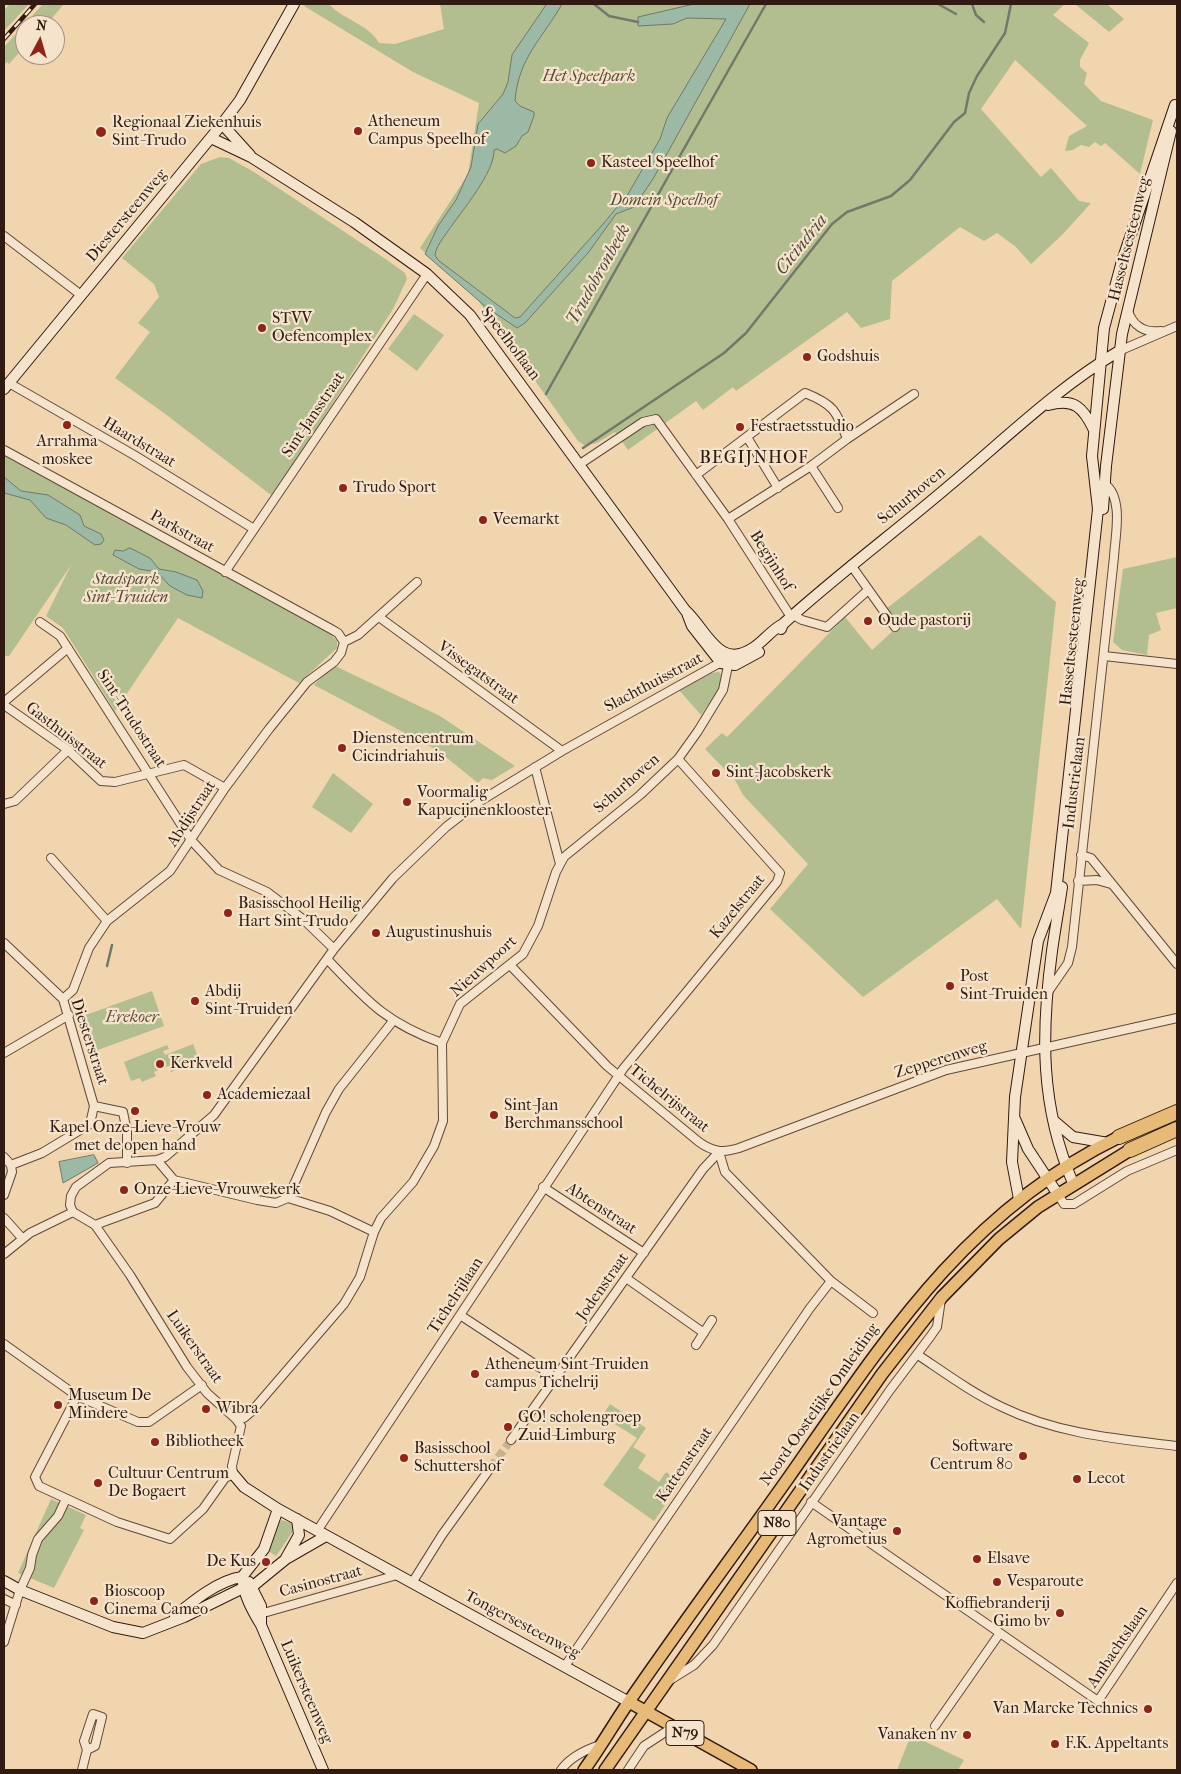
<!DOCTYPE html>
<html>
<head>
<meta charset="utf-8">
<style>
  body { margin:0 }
  #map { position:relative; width:1181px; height:1774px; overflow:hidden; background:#f0d5af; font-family:"IM FELL French Canon",serif }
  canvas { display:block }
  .frame { position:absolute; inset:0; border:5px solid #311a11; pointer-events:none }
  .north { position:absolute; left:15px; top:15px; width:50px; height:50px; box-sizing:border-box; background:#f5e4cb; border:1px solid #a79381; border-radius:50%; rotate:6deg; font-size:14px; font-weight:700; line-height:20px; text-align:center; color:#311a11 }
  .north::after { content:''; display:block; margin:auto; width:18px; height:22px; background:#8f2418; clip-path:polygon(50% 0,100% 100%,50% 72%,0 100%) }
</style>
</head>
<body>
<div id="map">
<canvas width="1181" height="1774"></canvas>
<div class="frame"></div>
<div class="north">N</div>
</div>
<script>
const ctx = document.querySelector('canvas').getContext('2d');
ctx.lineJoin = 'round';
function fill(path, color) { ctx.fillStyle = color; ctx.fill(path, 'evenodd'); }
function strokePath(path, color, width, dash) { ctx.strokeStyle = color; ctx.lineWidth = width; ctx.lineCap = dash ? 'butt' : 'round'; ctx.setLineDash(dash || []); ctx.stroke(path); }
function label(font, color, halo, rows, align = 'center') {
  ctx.font = font + ' "IM FELL French Canon",serif'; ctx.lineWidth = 4.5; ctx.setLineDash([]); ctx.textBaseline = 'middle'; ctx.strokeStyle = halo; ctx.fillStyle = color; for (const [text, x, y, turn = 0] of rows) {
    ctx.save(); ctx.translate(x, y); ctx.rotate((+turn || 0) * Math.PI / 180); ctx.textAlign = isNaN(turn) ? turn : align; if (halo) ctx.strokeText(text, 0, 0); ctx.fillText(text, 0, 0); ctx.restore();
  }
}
const green = new Path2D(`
  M10 4H29L4 31V10Z
  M43 4H64L46 25H25V46L9 64 7 62 4 65V47Z
  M306 4H329C343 20 369 24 379 43L395 44 444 29 440 4H1065L1053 15 1089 43 1080 60V67L1087 73 1084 84 1101 101 1153 120 1140 174 1105 143 1101 146 1095 142 1089 147 1081 145 1073 150 1065 151 1069 136 1087 126 1015 60 981 109 1041 177 1051 168 1079 201 1091 203 1063 234 1031 264 1016 247 997 233 984 241 960 227 892 281 890 319 861 328 847 312 736 391 733 387 703 410 696 401 628 450 615 432 597 443 584 445 578 441 477 299 420 248 468 174 479 103 413 72 304 6Z
  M1075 4H1107L1124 19 1109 32Z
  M220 157 229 158 254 172 387 260 405 273 407 279 393 309 303 450 271 495 164 413 115 378 150 332 138 323 159 297 154 284 122 258 201 164Z
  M414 314 444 335 417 371 388 349Z
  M4 454 330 633 337 641V648L299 683 178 618 115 711 63 628 46 616 71 565 9 656H4Z
  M980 535 1056 602 1021 929 997 899 863 997 770 909 808 864 743 795 735 780 705 749 722 733 727 737 845 617 872 650 894 630 881 613Z
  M1177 557V608L1156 613 1161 630 1149 635 1147 655 1122 650 1113 642 1123 569Z
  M333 665 440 716 515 766 492 780 483 778 478 783 437 750 314 685Z
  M719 672 722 676 719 689 701 715 678 689 710 673Z
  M333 773 373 804 351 833 312 807Z
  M152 991 164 1026 95 1051 83 1016Z
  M193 1044 198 1057 201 1056 203 1061 171 1072 168 1066 154 1072 156 1076 142 1082 140 1078 131 1081 124 1062 167 1045 169 1049 163 1051 165 1055Z
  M610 1404 646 1428 633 1447 646 1455 638 1468 659 1482 666 1472 681 1482 654 1521 603 1485 637 1438 602 1416Z
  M51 1499 86 1515 80 1528 84 1530 54 1588 18 1573Z
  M282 1520 291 1523 293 1531 276 1556 267 1550 277 1523Z
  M911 1735 964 1760 958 1770H897Z`);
const water = new Path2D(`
  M547 4H562C543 38 518 58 515 101L520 106 534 112V116L528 132 522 136 516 146 505 153 497 149 494 150C495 172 461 212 448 231 443 238 436 247 435 255L438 260 515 318 520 317 604 223 628 194 660 139 667 118 726 19 687 18 673 24 638 26V17L694 4H750L653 179 634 207 616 214 588 253 525 323 517 328 486 307 425 254 438 226 456 200 471 167 478 124 503 94 508 82 512 55Z
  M4 477 21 491 48 495 80 515 84 526 101 534 104 540 101 544 95 545 66 525 46 518 30 500 4 493Z
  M130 548 150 558 159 569 176 572 197 580 203 591 202 598 187 595 170 586 157 572 139 569 113 555 115 550 123 551Z
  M94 1155 98 1163 63 1183 59 1162Z`);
const stream = new Path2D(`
  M594 4 609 16 638 22
  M938 4 956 14
  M972 4 976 15 984 22
  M677 161 766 4
  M546 394 673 168
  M583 448 724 353 746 333 832 224 847 212 891 196 910 180 954 122 965 113 969 93 977 76 1005 33 1011 4
  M107 966 112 945`);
const streetTunnel = new Path2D(`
  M491 1467 511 1440`);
const street = new Path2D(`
  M4 236 81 295
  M1128 311C1133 326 1145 333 1161 331
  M1119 351 1177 326
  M9 383 134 455 254 529
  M747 437 778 488
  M847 439 914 394
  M4 450 331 629 338 633 344 642
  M580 464 643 422 656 419 728 519 791 617
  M811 466 838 508
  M696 475 805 393C833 404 837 411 847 439L811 466 728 519
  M851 565 895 627
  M225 572 427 274
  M793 615 802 620 827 627 867 591
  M379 617 562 751
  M40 622 60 636 191 840 219 870 267 892 304 920 334 949
  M344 642 358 635 417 582
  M1104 656 1177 664
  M4 702 68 648
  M4 705 68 750 101 781 115 782 184 765 225 788
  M535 767 560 864
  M4 804 15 801 68 750
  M1081 855 1091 858 1100 869 1177 964
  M51 858 107 921
  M1078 881 1097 880 1111 884
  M4 943 63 999 94 1106 90 1124 42 1153 11 1165
  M327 959C367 1001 386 1023 442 1043
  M510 965 607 1066 699 1142C713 1152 723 1153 739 1148L946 1070 1177 1018
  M1048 992 1068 963 1072 947 1114 557C1115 536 1124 499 1105 484
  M63 999 73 990 89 948 107 921 170 871 225 788 269 729 307 682 334 662 341 653 344 642
  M4 1053 69 1015
  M94 1106 123 1112 127 1132V1163
  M719 1152 725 1172 831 1281 873 1313
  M4 1157 11 1165
  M157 1160 174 1180 257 1200 276 1203 288 1198 330 1211 374 1232
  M543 1187 644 1253
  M1057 1193 1064 1204H1074L1127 1171 1177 1150
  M4 1195 12 1172 11 1165
  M288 1198 326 1112 339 1089 393 1021
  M4 1218 22 1238
  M95 1225 155 1203 174 1180
  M4 1254 30 1233 73 1212
  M626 1278 704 1333
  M460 1315 556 1378
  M4 1344 77 1396 138 1422H149L202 1385
  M696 1345 712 1320
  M918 1355C945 1373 972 1393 1002 1407 1057 1434 1118 1439 1177 1446
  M77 1396 35 1477 39 1486 117 1522 170 1539 203 1509 225 1478 233 1474 232 1466 241 1426 236 1419 207 1393 187 1367 130 1275 95 1225 73 1212 70 1205 71 1196 76 1187 109 1163 157 1160 165 1157 214 1115 334 949 393 878 446 827 477 803 562 751 723 661
  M236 1419 244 1418 251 1412 344 1304 360 1277 374 1232 381 1218 413 1182 434 1146 443 1121 442 1043 460 1004 523 954 538 926 556 872 564 857 640 795 678 759 698 731 723 690 729 661
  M511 1440 703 1169 719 1152
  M811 1502 1098 1701 1177 1583
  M317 1531 623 1069 777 882 780 873 678 759
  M412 1583 442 1535 491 1467
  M4 1599 16 1605
  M257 1611 267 1612 397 1575
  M4 1642 20 1590 30 1568 32 1555 38 1539 58 1516 66 1499
  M565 1666 810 1308 831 1281
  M670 1680 694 1665 713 1645 890 1390 930 1337 937 1327 941 1299
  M935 1726 1000 1633
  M82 1770 87 1750 84 1741 93 1714 102 1717 95 1746 87 1750
  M561 1770C570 1757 585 1750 600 1745
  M628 1770 644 1746 673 1727`);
const secondary = new Path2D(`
  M222 124 250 155
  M211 138 251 157 354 222 427 274 470 315 685 610C707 630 719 671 753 648 764 641 771 630 783 624
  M4 389 222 124 240 100 294 4
  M1048 405C1074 398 1083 407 1094 430
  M1103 509 1106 466 1122 334 1171 131
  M687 613 692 626 721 663 735 665 759 652
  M781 629 783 624C837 575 895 532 950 485 1005 439 1057 388 1119 351
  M1062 887C1059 908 1055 929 1052 951 1041 1033 1040 1106 1073 1183
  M1015 1119 1028 1149 1057 1193
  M1053 1120 1073 1137 1108 1143
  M1019 1199 1012 1162 1015 1097 1038 941 1056 893 1098 509 1092 456 1104 328 1122 261 1175 105
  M233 1474 244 1487 278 1509 629 1702
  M286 1558 299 1535 297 1519
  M242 1577C244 1596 252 1610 261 1625L323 1770
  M4 1581 20 1590 113 1627 143 1633 184 1617 243 1588 253 1586 286 1559 326 1536
  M249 1582 261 1606V1625
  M175 1616C193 1601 219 1580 242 1577L264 1549 278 1509`);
const primary = new Path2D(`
  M629 1702 751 1770
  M584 1770C600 1748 613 1725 628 1703 680 1627 736 1552 789 1477 884 1341 965 1212 1119 1137
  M605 1770 882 1374 942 1297 999 1239 1038 1207 1130 1150`);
const highway = new Path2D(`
  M1119 1137 1177 1112
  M1130 1150 1177 1129`);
const rail = new Path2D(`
  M4 39 35 4`);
const markers = [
  [358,131,5,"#8f2418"],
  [101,132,6,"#8f2418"],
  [591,163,5,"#8f2418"],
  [262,328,5,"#8f2418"],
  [807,357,5,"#8f2418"],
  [67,425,5,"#8f2418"],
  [740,427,5,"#8f2418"],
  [343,488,5,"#8f2418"],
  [483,520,5,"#8f2418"],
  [868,621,5,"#8f2418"],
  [342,748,5,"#8f2418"],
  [716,773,5,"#8f2418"],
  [407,802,5,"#8f2418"],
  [228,913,5,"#8f2418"],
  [376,933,5,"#8f2418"],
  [950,986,5,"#8f2418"],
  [195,1001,5,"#8f2418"],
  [160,1064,5,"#8f2418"],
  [207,1095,5,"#8f2418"],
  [135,1111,5,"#8f2418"],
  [494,1115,5,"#8f2418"],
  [124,1190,5,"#8f2418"],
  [475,1374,5,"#8f2418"],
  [58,1405,5,"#8f2418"],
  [206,1409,5,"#8f2418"],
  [508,1427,5,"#8f2418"],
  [155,1442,5,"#8f2418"],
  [1023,1456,5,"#8f2418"],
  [404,1458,5,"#8f2418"],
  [1077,1479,5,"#8f2418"],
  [98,1483,5,"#8f2418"],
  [897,1531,5,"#8f2418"],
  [977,1559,5,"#8f2418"],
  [266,1562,5,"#8f2418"],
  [997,1582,5,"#8f2418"],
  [94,1601,5,"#8f2418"],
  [1060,1613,5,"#8f2418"],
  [1148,1709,5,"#8f2418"],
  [967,1735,5,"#8f2418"],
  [1055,1744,5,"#8f2418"]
];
const shields = [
  [777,1523,38],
  [685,1733,38]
];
const shieldNames = [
  ["N80",777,1523],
  ["N79",685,1733]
];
const parkNames = [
  ["Het Speelpark",589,77],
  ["Domein Speelhof",664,201],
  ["Stadspark",126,580],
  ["Sint-Truiden",126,598],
  ["Erekoer",132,1018]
];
const poiNames = [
  ["Atheneum",368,122],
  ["Campus Speelhof",368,140],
  ["Regionaal Ziekenhuis",112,123],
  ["Sint-Trudo",112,141],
  ["Kasteel Speelhof",601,163],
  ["STVV",272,319],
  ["Oefencomplex",272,337],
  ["Godshuis",817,357],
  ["Festraetsstudio",750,427],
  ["Arrahma",67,442,"center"],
  ["moskee",67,460,"center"],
  ["Trudo Sport",353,488],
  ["Veemarkt",493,520],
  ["Oude pastorij",878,621],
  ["Dienstencentrum",352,739],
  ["Cicindriahuis",352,757],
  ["Sint-Jacobskerk",726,773],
  ["Voormalig",417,793],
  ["Kapucijnenklooster",417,811],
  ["Basisschool Heilig",238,904],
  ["Hart Sint-Trudo",238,922],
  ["Augustinushuis",386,933],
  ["Post",960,977],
  ["Sint-Truiden",960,995],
  ["Abdij",205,992],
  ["Sint-Truiden",205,1010],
  ["Kerkveld",170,1064],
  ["Academiezaal",217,1095],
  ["Sint-Jan",504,1106],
  ["Berchmansschool",504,1124],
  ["Kapel Onze-Lieve-Vrouw",135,1128,"center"],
  ["met de open hand",135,1146,"center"],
  ["Onze-Lieve-Vrouwekerk",134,1190],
  ["Atheneum Sint-Truiden",485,1365],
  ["campus Tichelrij",485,1383],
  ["Museum De",68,1396],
  ["Mindere",68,1414],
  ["Wibra",216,1409],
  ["GO! scholengroep",518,1418],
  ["Zuid-Limburg",518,1436],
  ["Bibliotheek",165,1442],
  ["Software",1013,1447,"right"],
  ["Centrum 80",1013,1465,"right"],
  ["Basisschool",414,1449],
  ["Schuttershof",414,1467],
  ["Cultuur Centrum",108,1474],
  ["De Bogaert",108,1492],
  ["Lecot",1087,1479],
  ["Vantage",887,1522,"right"],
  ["Agrometius",887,1540,"right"],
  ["Elsave",987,1559],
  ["De Kus",256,1562,"right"],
  ["Vesparoute",1007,1582],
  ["Bioscoop",104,1592],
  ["Cinema Cameo",104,1610],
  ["Koffiebranderij",1050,1604,"right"],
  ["Gimo bv",1050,1622,"right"],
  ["Van Marcke Technics",1138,1709,"right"],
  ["Vanaken nv",957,1735,"right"],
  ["F.K. Appeltants",1065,1744]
];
const streetNames = [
  ["Diestersteenweg",127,216,-50],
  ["Hasseltsesteenweg",1130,239,-76],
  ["Speelhoflaan",510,344,53],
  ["Sint-Jansstraat",314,415,-56],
  ["Haardstraat",139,443,31],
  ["Schurhoven",912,496,-39],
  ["Parkstraat",182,532,29],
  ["Begijnhof",771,561,58],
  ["Hasseltsesteenweg",1073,642,-84],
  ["Vissegatstraat",478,673,36],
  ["Slachthuisstraat",654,683,-28],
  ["Sint-Trudostraat",131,719,57],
  ["Gasthuisstraat",66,736,38],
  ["Industrielaan",1075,783,-83],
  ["Schurhoven",627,784,-41],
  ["Abdijstraat",192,814,-57],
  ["Kazelstraat",738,907,-51],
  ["Nieuwpoort",484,967,-42],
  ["Diesterstraat",89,1042,72],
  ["Zepperenweg",941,1060,-17],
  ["Tichelrijstraat",669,1099,39],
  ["Abtenstraat",601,1209,33],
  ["Jodenstraat",603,1287,-55],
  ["Tichelrijlaan",456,1296,-57],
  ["Luikerstraat",194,1347,55],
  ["Noord-Oostelijke Omleiding",820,1405,-55],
  ["Industrielaan",830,1452,-55],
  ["Kattenstraat",685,1465,-56],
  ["Casinostraat",321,1582,-15],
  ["Tongersesteenweg",522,1625,28],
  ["Ambachtslaan",1118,1647,-56],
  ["Luikersteenweg",306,1692,67]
];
const waterNames = [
  ["Cicindria",802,245,-51],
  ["Trudobronbeek",599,275,-61]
];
const neighbourhoodNames = [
  ["BEGIJNHOF",754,459]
];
fill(green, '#b3be90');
fill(water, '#9bb9a5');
strokePath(water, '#71796a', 1);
strokePath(stream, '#71796a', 2.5);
strokePath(streetTunnel, '#cab08f', 8, [8, 4]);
strokePath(street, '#614938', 10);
strokePath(secondary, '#311a11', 12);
strokePath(primary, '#311a11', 14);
strokePath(highway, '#311a11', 16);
strokePath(street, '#f5e4cb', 8);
strokePath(secondary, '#f5e4cb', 10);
strokePath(primary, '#e8ba78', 11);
strokePath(highway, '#e8ba78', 14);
strokePath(rail, '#311a11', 4.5);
strokePath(rail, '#f5e4cb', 2.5, [8]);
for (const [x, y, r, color] of markers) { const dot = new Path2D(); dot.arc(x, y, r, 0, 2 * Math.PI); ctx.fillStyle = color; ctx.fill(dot); strokePath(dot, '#f5e4cb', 2); }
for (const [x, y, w] of shields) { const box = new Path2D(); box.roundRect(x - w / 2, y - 12.5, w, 25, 4); ctx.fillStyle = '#f5e4cb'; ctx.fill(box); strokePath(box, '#311a11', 1); }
label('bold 15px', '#311a11', null, shieldNames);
label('italic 16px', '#584b37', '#f5e4cb', parkNames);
label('16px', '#311a11', '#f5e4cb', poiNames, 'left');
label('16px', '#311a11', '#f5e4cb', streetNames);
label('italic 18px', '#514a3d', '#f5e4cb', waterNames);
ctx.letterSpacing = '1px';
label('18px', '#311a11', '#f5e4cb', neighbourhoodNames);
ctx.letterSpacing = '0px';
</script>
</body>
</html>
